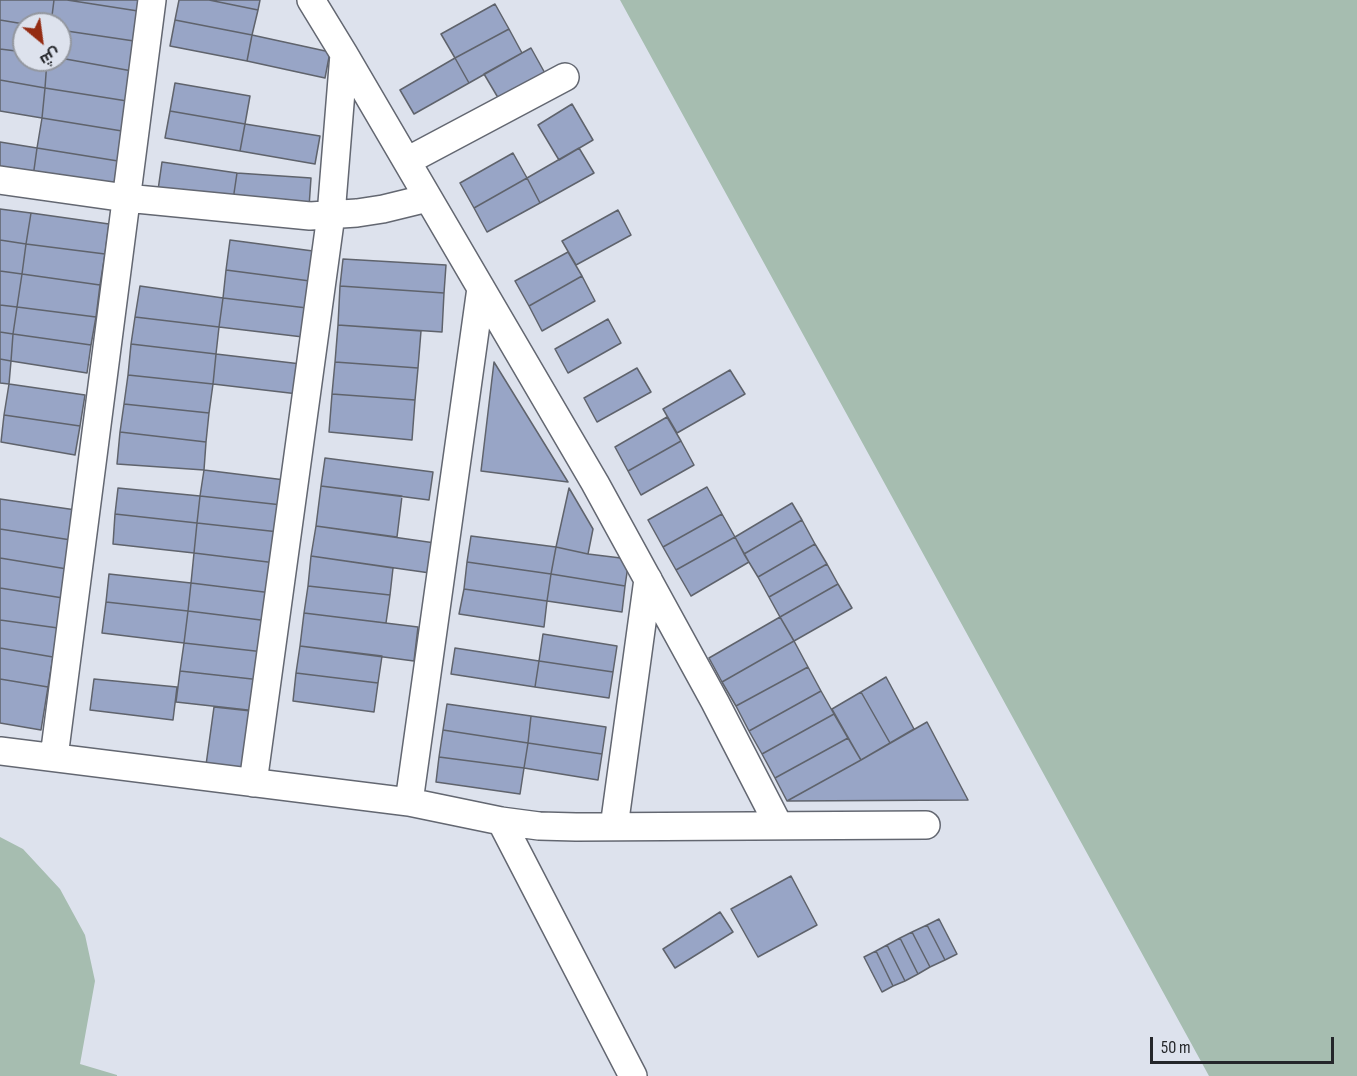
<!DOCTYPE html>
<html>
<head>
<meta charset="utf-8">
<style>
  body { margin:0 }
  #map { position:relative; width:1357px; height:1076px; overflow:hidden; background:#dde2ed; font-family:"Sofia Sans Condensed",Cairo,sans-serif }
  canvas { display:block }
  .north { position:absolute; left:12px; top:12px; width:60px; height:60px; box-sizing:border-box; background:#dde2ed; border:2px solid #93979f; border-radius:50%; rotate:151deg; font-size:16px; font-weight:700; line-height:24px; text-align:center; color:#24262a }
  .north::after { content:''; display:block; margin:auto; width:21px; height:27px; background:#942c13; clip-path:polygon(50% 0,100% 100%,50% 72%,0 100%) }
  .scale { position:absolute; left:1150px; top:1037px; width:184px; height:27px; box-sizing:border-box; border:3px solid #24262a; border-top:0; padding-left:8px; font-size:18px; line-height:21px; white-space:nowrap; color:#24262a; -webkit-text-stroke:4px #dde2ed; paint-order:stroke }
</style>
</head>
<body>
<div id="map">
<canvas width="1357" height="1076"></canvas>
<div class="north">ش</div>
<div class="scale">50 m</div>
</div>
<script>
const ctx = document.querySelector('canvas').getContext('2d');
ctx.lineJoin = 'round';
function fill(path, color) { ctx.fillStyle = color; ctx.fill(path, 'evenodd'); }
function strokePath(path, color, width, dash) { ctx.strokeStyle = color; ctx.lineWidth = width; ctx.lineCap = dash ? 'butt' : 'round'; ctx.setLineDash(dash || []); ctx.stroke(path); }
const green = new Path2D(`
  M620 0H1357V1076H1209Z
  M0 837 23 849 60 889 85 935 95 981 80 1064 117 1075V1076H0Z`);
const building = new Path2D(`
  M0 0H54L51 24H24L0 20Z
  M54 0H67L138 11 134 41 60 30V24H51Z
  M67 0H139L138 11Z
  M179 0H209L258 10 252 35 175 20Z
  M209 0H260L258 10Z
  M495 4 509 29 455 58 441 34Z
  M0 20 24 24V52L0 49Z
  M175 20 252 35 247 61 170 46Z
  M509 29 522 53 469 83 455 58Z
  M60 30 134 41 132 71 60 58Z
  M252 35 330 52 325 78 247 61Z
  M531 48 546 75 500 101 484 74Z
  M0 49 24 52V60H47L45 88 0 80Z
  M60 58 132 71 127 101 45 88 47 60H60Z
  M455 58 469 83 414 114 400 90Z
  M0 80 45 88 42 118 0 111Z
  M175 83 250 96 245 124 170 111Z
  M45 88 127 101 122 131 42 118Z
  M572 104 593 140 559 160 538 125Z
  M170 111 245 124 240 151 165 138Z
  M42 118 122 131 118 161 37 148Z
  M245 124 320 136 315 164 240 151Z
  M0 142 37 148 33 177 0 172Z
  M37 148 118 161 113 190 33 177Z
  M579 148 594 173 540 203 527 178Z
  M513 153 527 178 474 208 460 183Z
  M162 162 237 173 233 200 158 190Z
  M237 173 311 178 309 207 233 200Z
  M527 178 540 203 487 232 474 208Z
  M0 209 31 213 26 244 0 240Z
  M618 210 631 235 576 265 562 241Z
  M31 213 109 224 105 254 26 244Z
  M0 240 26 244 22 274 0 271Z
  M230 240 313 251 310 281 226 270Z
  M26 244 105 254 100 285 22 274Z
  M568 252 582 276 529 306 515 281Z
  M343 259 446 265 444 293 340 286Z
  M226 270 310 281 307 308 223 298Z
  M0 271 22 274 17 307 0 305Z
  M22 274 100 285 96 317 17 307Z
  M582 276 595 301 542 331 529 306Z
  M140 286 223 298 219 327 135 317Z
  M340 286 444 293 442 332 338 325Z
  M223 298 307 308 303 337 219 327Z
  M0 305 17 307 13 334 0 332Z
  M17 307 96 317 91 345 13 334Z
  M135 317 219 327 216 354 131 344Z
  M608 319 621 343 568 373 555 349Z
  M338 325 421 331 418 368 335 362Z
  M0 332 13 334 11 361 0 359Z
  M13 334 91 345 87 373 11 361Z
  M131 344 216 354 213 384 128 375Z
  M216 354 301 364 298 394 213 384Z
  M0 359 11 361 9 384 0 383Z
  M335 362 418 368 415 400 332 394Z
  M494 362 568 482 481 471Z
  M637 368 651 392 597 422 584 398Z
  M730 370 745 394 677 433 663 409Z
  M128 375 213 384 209 413 124 404Z
  M9 384 85 395 80 426 4 415Z
  M332 394 415 400 412 440 329 432Z
  M124 404 209 413 206 442 120 432Z
  M4 415 80 426 75 455 1 442Z
  M667 417 681 441 628 471 615 447Z
  M120 432 206 442 204 470 117 464Z
  M681 441 694 465 641 495 628 471Z
  M325 458 433 472 429 500 321 486Z
  M204 470 285 480 282 505 200 496Z
  M321 486 402 496 397 537 316 526Z
  M707 487 722 514 663 547 648 520Z
  M118 488 200 496 197 523 115 514Z
  M569 488 593 529 588 554 556 547Z
  M200 496 282 505 279 532 197 523Z
  M0 499 76 510 71 540 0 529Z
  M792 503 802 520 744 554 735 537Z
  M115 514 197 523 194 553 113 544Z
  M722 514 735 537 676 570 663 547Z
  M802 520 815 544 758 577 744 554Z
  M197 523 279 532 276 563 194 553Z
  M316 526 435 543 430 573 311 556Z
  M0 529 71 540 67 569 0 558Z
  M471 536 556 547 551 574 467 562Z
  M735 537 749 562 691 596 676 570Z
  M815 544 827 564 769 597 758 577Z
  M556 547 588 554 629 559 625 586 551 574Z
  M194 553 276 563 272 593 191 583Z
  M311 556 393 568 390 595 308 586Z
  M0 558 67 569 63 598 0 588Z
  M467 562 551 574 547 601 464 589Z
  M827 564 838 584 780 617 769 597Z
  M109 574 191 583 188 611 106 602Z
  M551 574 625 586 622 612 547 601Z
  M191 583 272 593 269 621 188 611Z
  M838 584 852 608 794 641 780 617Z
  M308 586 390 595 386 623 304 613Z
  M0 588 63 598 58 628 0 620Z
  M464 589 547 601 544 627 459 614Z
  M106 602 188 611 184 643 102 633Z
  M188 611 269 621 264 652 184 643Z
  M304 613 418 627 414 661 300 646Z
  M780 617 794 641 722 682 709 658Z
  M0 620 58 628 53 657 0 648Z
  M543 634 617 646 613 672 539 661Z
  M794 641 808 667 736 706 722 682Z
  M184 643 264 652 261 680 180 671Z
  M300 646 382 656 378 683 296 673Z
  M0 648 53 657 48 687 0 679Z
  M455 648 539 661 535 687 451 674Z
  M539 661 613 672 609 698 535 687Z
  M808 667 821 691 749 731 736 706Z
  M180 671 261 680 257 711 176 702Z
  M296 673 378 683 374 712 293 701Z
  M886 677 914 729 890 743 861 692Z
  M0 679 48 687 41 730 0 723Z
  M94 679 177 687 173 720 90 710Z
  M821 691 834 714 762 754 749 731Z
  M861 692 890 743 861 760 832 709Z
  M447 704 531 716 528 743 443 730Z
  M214 707 251 711 243 770 206 765Z
  M834 714 848 738 775 778 762 754Z
  M531 716 606 727 602 754 528 743Z
  M927 722 968 800 787 801 861 760Z
  M443 730 528 743 524 768 439 757Z
  M848 738 861 760 787 801 775 778Z
  M528 743 602 754 598 780 524 768Z
  M439 757 524 768 520 794 436 782Z
  M791 876 817 925 758 957 731 909Z
  M720 912 733 932 675 968 663 949Z
  M939 919 957 954 945 960 927 925Z
  M927 925 945 960 930 967 912 932Z
  M912 932 930 967 918 974 900 938Z
  M900 938 918 974 905 981 887 945Z
  M887 945 905 981 893 986 876 951Z
  M876 951 893 986 882 992 864 957Z`);
const minor = new Path2D(`
  M311 0 344 54 595 483 715 702 779 826
  M407 161 565 77
  M0 180 126 198 310 216 357 213 383 209 428 198
  M0 751 409 802 501 821 539 826 576 827 926 825
  M54 757 152 0
  M253 783 331 215 344 54
  M409 802 481 288
  M501 821 633 1076
  M614 827 648 579`);
fill(green, '#a6bdb0');
fill(building, '#98a5c6');
strokePath(building, '#5f636c', 1.5);
strokePath(minor, '#636771', 30);
strokePath(minor, '#fff', 27);
</script>
</body>
</html>
